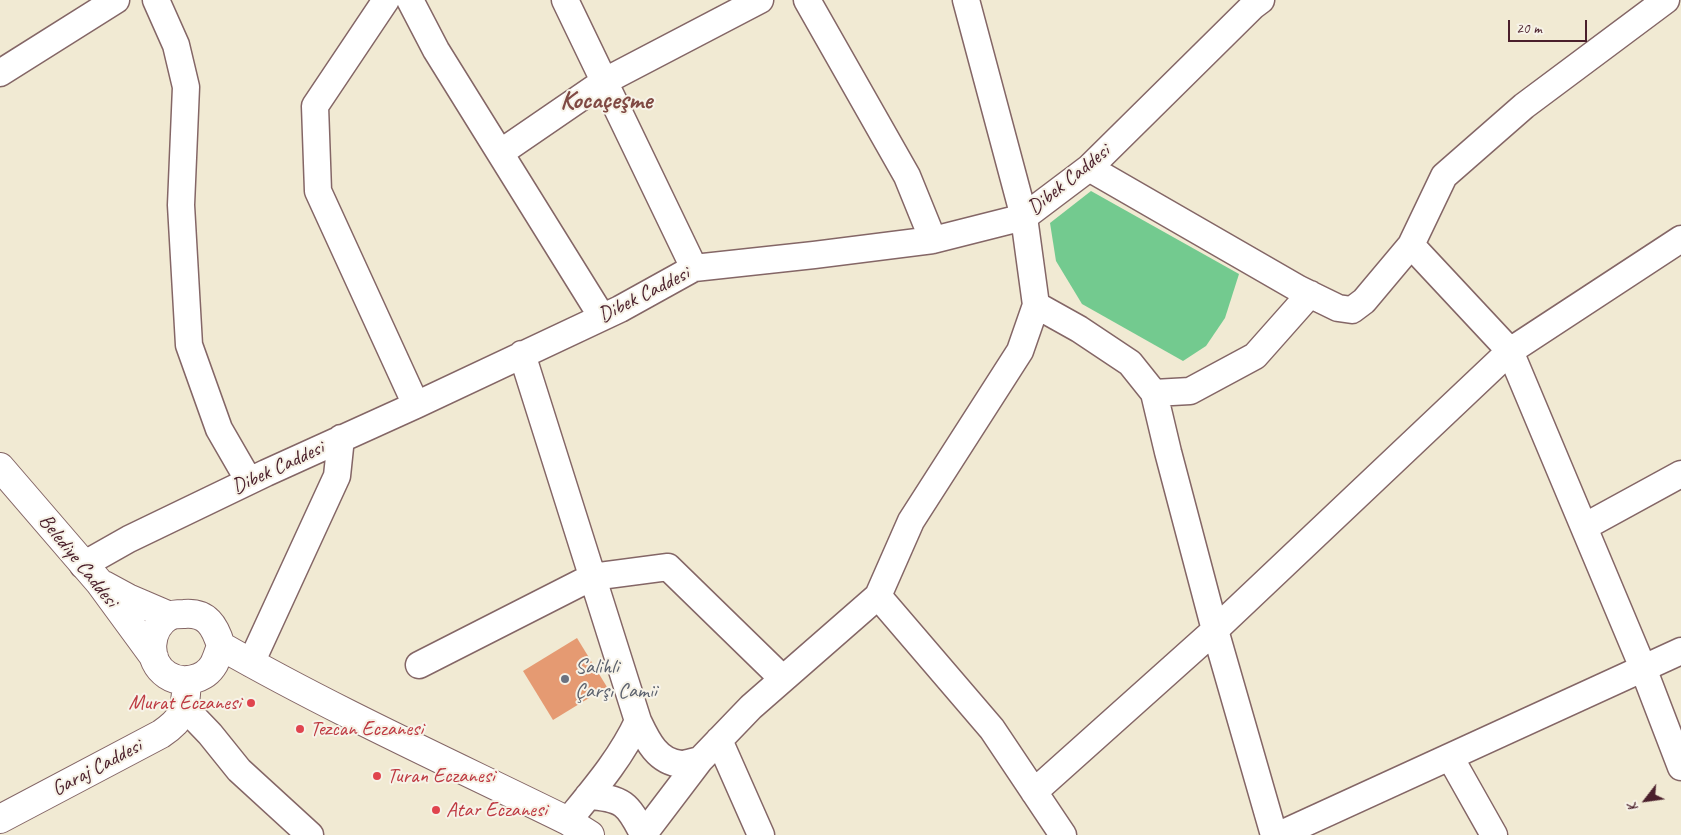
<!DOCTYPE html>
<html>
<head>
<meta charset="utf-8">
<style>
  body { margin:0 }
  #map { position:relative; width:1681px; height:835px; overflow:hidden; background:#f1ead3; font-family:Caveat,sans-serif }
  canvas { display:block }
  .north { position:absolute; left:1621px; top:775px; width:50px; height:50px; -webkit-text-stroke:4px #f7f3e8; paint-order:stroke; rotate:240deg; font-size:14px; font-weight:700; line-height:20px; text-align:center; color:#4a1f2b }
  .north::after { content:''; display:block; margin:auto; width:18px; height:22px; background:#4a1f2b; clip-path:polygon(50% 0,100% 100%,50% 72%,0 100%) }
  .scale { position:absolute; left:1508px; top:20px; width:79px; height:22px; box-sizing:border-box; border:2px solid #4a1f2b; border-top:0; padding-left:6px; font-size:15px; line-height:18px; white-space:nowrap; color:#4a1f2b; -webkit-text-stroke:4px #f7f3e8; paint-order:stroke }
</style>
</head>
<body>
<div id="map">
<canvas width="1681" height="835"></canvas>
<div class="north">K</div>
<div class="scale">20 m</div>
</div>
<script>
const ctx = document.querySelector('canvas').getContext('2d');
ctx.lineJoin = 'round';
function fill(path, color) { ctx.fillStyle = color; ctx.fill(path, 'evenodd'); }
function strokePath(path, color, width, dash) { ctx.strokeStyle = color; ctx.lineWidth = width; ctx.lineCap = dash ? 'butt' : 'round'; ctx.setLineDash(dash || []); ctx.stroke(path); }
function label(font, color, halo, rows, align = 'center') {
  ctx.font = font + ' Caveat,sans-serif'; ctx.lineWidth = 4; ctx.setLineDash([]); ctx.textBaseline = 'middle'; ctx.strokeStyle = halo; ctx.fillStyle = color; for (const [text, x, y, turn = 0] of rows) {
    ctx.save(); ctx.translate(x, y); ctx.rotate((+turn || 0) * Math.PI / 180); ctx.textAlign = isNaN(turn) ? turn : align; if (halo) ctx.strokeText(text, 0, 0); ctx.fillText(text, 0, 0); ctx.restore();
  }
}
const green = new Path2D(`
  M1091 191 1239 274 1225 318 1206 346 1183 361 1082 304 1056 261 1050 223Z`);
const building = new Path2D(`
  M577 638 607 687 553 720 523 671Z`);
const minor = new Path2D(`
  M156 0 176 45 186 87 181 205 189 345 219 429 249 481
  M386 0 315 106 318 191 416 405
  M410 0 436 50 602 317
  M565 0 694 268
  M807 0 907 176 933 240
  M0 73 116 0
  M500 153 605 81 760 0
  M1089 168 1299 289 1338 308 1352 310 1364 301 1411 245 1444 176 1524 106 1666 0
  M1411 245 1510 351 1643 668 1681 767
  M1036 305 1079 329 1130 363 1154 393 1168 452 1215 630 1274 835
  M522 354 638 721C647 740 657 762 681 764 687 764 694 761 700 760
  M1154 393 1190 391 1255 356 1310 294
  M1584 527 1681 474
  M83 565 129 539 266 473 416 405 620 309 694 268 814 255 933 240 1024 217 1089 168 1253 6 1261 0
  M878 596 992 729 1063 835
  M251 663 337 476 341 438
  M419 665 592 577 668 567 783 679
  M185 708 210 734 239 770 310 835
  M719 740 761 835
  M1450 757 1494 835
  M1034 792 1215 630 1510 351 1681 239
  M588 796C623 798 628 804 643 834
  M568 821C594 789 621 758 638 721
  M643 835 700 760 751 707 878 596 911 521 1020 351 1036 305 1024 217 966 0
  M1279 835 1681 651`);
const tertiary = new Path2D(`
  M0 467 99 582 154 657
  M104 585 128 598 170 616
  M221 646C219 651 217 658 214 664 205 680 182 685 167 675 146 661 148 629 169 616 173 614 180 614 184 614 207 612 215 626 221 646 333 710 452 764 568 821L590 835
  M0 819 161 734C186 717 185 709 187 680`);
const markers = [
  [565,679,5,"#6b7280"],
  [251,703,5,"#e0444e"],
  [300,729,5,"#e0444e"],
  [377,776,5,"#e0444e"],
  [436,810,5,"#e0444e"]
];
const streetNames = [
  ["Dibek Caddesi",1069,180,-39],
  ["Dibek Caddesi",644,295,-27],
  ["Dibek Caddesi",278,468,-25],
  ["Belediye Caddesi",78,561,51],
  ["Garaj Caddesi",97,768,-28]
];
const worshipNames = [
  ["Salihli",575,667],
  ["Çarşı Camii",575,691]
];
const healthNames = [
  ["Murat Eczanesi",241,703,"right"],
  ["Tezcan Eczanesi",310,729],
  ["Turan Eczanesi",387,776],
  ["Atar Eczanesi",446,810]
];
const districtNames = [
  ["Kocaçeşme",606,101]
];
fill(green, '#73ca8f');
fill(building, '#e59a72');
strokePath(minor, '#846666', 29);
strokePath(tertiary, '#846666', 30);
strokePath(minor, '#fff', 26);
strokePath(tertiary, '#fff', 28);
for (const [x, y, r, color] of markers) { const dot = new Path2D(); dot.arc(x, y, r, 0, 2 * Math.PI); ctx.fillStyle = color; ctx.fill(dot); strokePath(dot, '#f7f3e8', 2); }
label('21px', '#4a1f2b', '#f7f3e8', streetNames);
label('21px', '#5b616d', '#f7f3e8', worshipNames, 'left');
label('21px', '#be3a42', '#f7f3e8', healthNames, 'left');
label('bold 26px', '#804a44', '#f7f3e8', districtNames);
</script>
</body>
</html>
